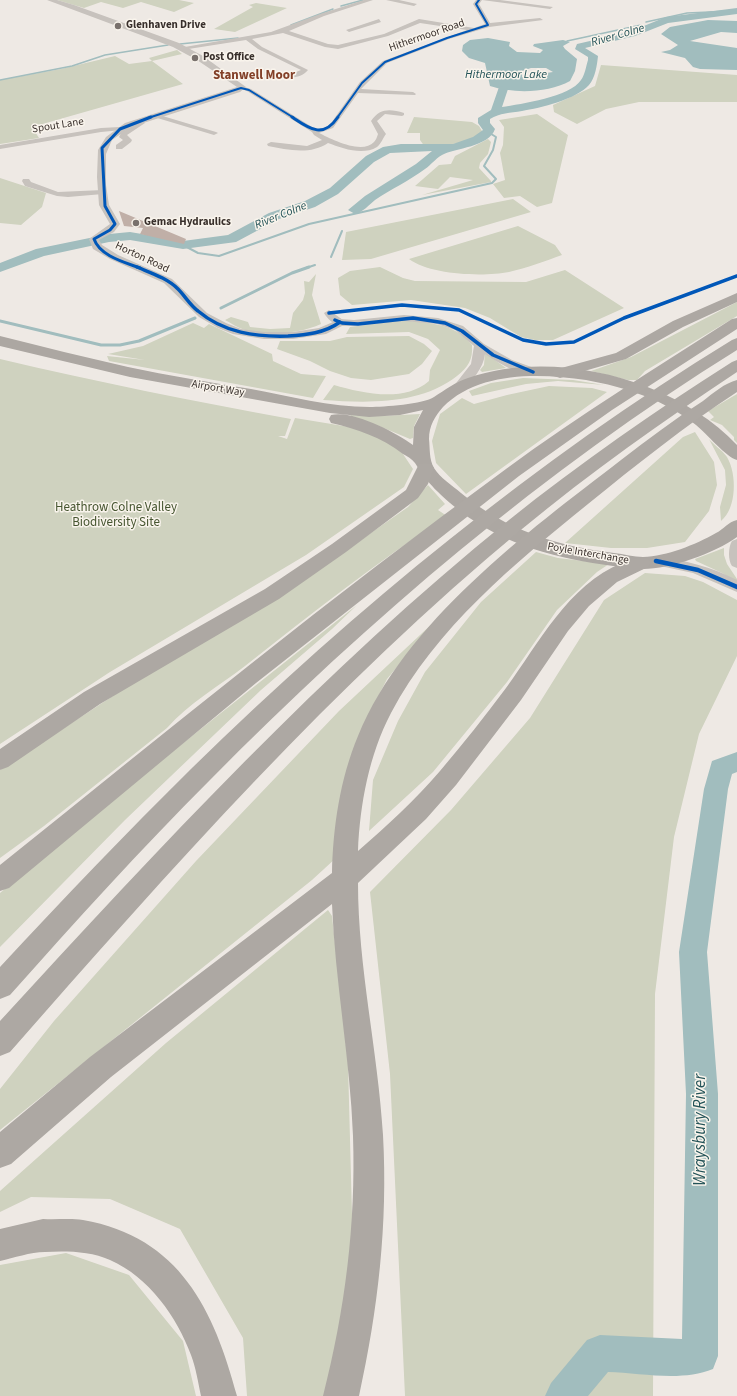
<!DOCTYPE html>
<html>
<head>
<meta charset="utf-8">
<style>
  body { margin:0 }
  canvas { display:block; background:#eee9e4 }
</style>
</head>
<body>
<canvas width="737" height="1396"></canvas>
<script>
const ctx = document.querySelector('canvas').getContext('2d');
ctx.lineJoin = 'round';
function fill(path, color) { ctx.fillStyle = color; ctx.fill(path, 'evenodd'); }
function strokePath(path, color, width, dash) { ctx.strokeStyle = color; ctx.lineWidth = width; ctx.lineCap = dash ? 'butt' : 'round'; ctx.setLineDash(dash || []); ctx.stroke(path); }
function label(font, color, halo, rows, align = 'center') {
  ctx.font = font + ' "Source Sans 3",sans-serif'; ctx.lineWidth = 3; ctx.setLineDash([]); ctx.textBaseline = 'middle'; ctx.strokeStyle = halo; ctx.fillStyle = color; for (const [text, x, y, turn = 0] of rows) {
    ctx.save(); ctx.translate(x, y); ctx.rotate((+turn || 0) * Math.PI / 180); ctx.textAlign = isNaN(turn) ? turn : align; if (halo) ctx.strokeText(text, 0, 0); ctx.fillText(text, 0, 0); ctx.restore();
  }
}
const green = new Path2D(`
  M57 0H179L194 3 174 12 141 2 123 8 101 2 84 8Z
  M256 3 287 8 235 32 214 29 253 7 249 5Z
  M177 50 182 54 152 61 183 84 32 127 39 138 0 144V80L61 69 115 56 129 64 152 61 149 58Z
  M601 65 737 75V102H639L606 109 577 124 554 112 553 105 595 86Z
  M537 114 568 135 552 203 537 207 520 196 504 198 493 184 505 180 500 153 503 145 504 127 499 120Z
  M414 117 472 122 479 126 482 131C475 145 439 145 425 147L420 140V133H407Z
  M488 139 491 142 488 154 480 163 479 168 491 181V182L422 195 473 180 450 177 438 189 415 186 439 165 451 164 455 156Z
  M0 178 46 193 42 207 21 225 0 223Z
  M513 199 531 212 371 259 342 260 346 232Z
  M518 226 555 245 562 255C545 261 527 268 509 272 483 277 430 275 409 259Z
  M380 267 403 278 415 281 526 282 565 270 624 308 553 340H535L521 337 490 318 465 308 411 300 352 305 340 295 338 278 350 271Z
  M316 274 312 295 321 324C299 334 268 336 245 330 238 328 231 323 225 320L231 317 248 322 250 327 270 329 290 328 293 313 303 300 305 293 304 281 309 282Z
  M737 302V316L645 371 637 380H628L591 371 631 357Z
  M400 320C426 323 454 322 472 345 473 360 468 367 457 376 420 405 368 403 323 400L334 385C362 393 404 403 429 381L430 370 440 350 428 339 409 332 346 334 350 327Z
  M193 323 204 328 209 324 272 354 273 361 301 374 326 376 313 398 109 361 107 356 145 360 108 354 143 346Z
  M409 336 424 344 432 351 422 364 409 374 371 380 351 378 330 371 310 361 277 349 280 341H330L347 337Z
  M485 353 506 368 482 372 480 370 484 365Z
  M0 359C97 382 193 401 291 419L285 436H278L287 439 295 418 368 430 401 451 413 469 404 487 306 555 110 672 0 744Z
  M523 378 573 380 604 385 558 381 526 384 472 396 469 391 491 383Z
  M549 386 592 388 607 392 466 494 436 463 432 441 440 414 462 398 474 404 507 395Z
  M737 394V443L734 440V437L722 425 710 420 714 417 708 411Z
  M420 414 414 426 413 438 410 439 379 426 349 418 351 415 382 416Z
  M695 432 714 462 717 485 709 511 685 542 647 548H611L565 543 683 437Z
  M709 439C714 445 722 450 727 457 737 474 737 508 721 521L720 507 726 485 725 470Z
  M428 485 445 504 438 510 447 516C377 562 311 614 245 666 219 686 188 704 167 728L44 826 0 858V770L122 690 298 584 408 507Z
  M724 548V555L727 564 737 579V582L722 573 696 561 695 559Z
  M536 552 558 558 609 564 597 572 557 610 507 682 433 772 369 831 373 780 398 721 425 672 481 602Z
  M645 573 685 576 703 582 737 600V656L699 734 674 837 655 994 653 1396H405L390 1074 370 892 451 810 530 718 604 600Z
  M357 605 332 629 261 690 125 820 0 947V893L105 805Z
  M436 620 387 679 362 729 336 858 312 880 0 1130V1089L54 1021 196 861 339 711Z
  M328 910 332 916 348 1064 353 1252 333 1375 324 1396H247L243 1338 180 1229 110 1199 31 1197 0 1212V1191L166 1043Z
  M66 1253 129 1275 183 1341 196 1396H0V1265Z`);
const water = new Path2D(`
  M708 20 737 21V33L721 32 690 41 737 48V70L700 69 693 67 685 58 661 52 670 50 678 45 661 34 670 27Z
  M488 38 510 42 509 46 517 52 540 53 543 50 533 46 534 44 563 40 570 42 563 46 565 49 577 59 575 71 570 81C548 93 514 94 490 86L485 63 469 58 462 51 463 45 470 40ZM531 68H546L553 72 533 75 535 80H528L522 77V71Z`);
const streamFar2 = new Path2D(`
  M341 6 363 0
  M646 22 687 13 732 11
  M291 25 333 9
  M567 41 641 25
  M180 44 238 38
  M0 80 72 66 105 55 168 45`);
const streamFar1 = new Path2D(`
  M183 245 198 253 219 256 309 224 492 183 496 179 484 166 493 150 496 137 488 132
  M331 257 342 231
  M306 268 315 265`);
const stream = new Path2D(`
  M221 308 292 273 309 267
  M0 321 101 345H120L139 341 195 318`);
const river = new Path2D(`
  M737 8V14L668 23 635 36 585 48 598 56C597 66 595 78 589 85 577 99 540 108 522 111 510 113 500 113 490 119V123L495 129C489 147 455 148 442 155 435 159 431 165 425 169 409 181 391 189 375 200 369 205 363 212 355 214L348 210 365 196 416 164 432 151 390 153 374 162 338 194 315 207 279 219 236 242 183 249 130 240 109 242 44 256 0 272V263L36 249 109 234 130 232 183 241 228 235 269 213 305 201 330 188 366 156 383 147 401 144H453L473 137 483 130 478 123V118L491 110 499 87 503 86 508 89 502 107C521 104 570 97 581 80 585 75 586 66 588 60V57L575 49 577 44 629 32 666 17Z
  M737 752V772L732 774 728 789 707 952 718 1094V1356L713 1369C682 1382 641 1373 608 1372L588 1396H545L551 1383 587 1340 600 1335 682 1339 686 1094 679 952 704 789 712 761Z`);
const building = new Path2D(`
  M119 211 186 239 184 244 140 234 143 228 124 226Z`);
const minor = new Path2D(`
  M364 0H373L324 16 289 31 328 44 338 45 384 34 419 19 474 28 485 24 473 4 476 0H482L479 4 490 23 540 18 543 20 489 27 449 39 387 63 361 89 413 92 416 94 415 95 358 93 333 128 319 133C331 139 362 155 374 142 376 140 377 137 378 134L371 121C380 108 390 109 404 113V115L402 116 385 114 377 121 386 134C383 138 381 144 377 147 362 156 342 148 328 143 311 155 287 150 268 146L267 144 271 142 307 146 322 140 314 135 312 132 247 91 238 88 241 86 251 89 312 127 319 129 329 126 360 82 383 61 467 30 420 23 388 36 338 49 325 47 283 33 252 39 262 47 308 70C303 76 296 78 289 77V75L301 70 258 49 246 40 182 50 179 48 271 32 320 14Z
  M386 0H399L417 4 414 6Z
  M482 0H500L553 7 550 9Z
  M379 19 381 22 349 32 346 30Z
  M156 114 216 132 218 133 214 135 154 117 153 116Z
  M137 120H141L145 123 127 135 132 140 131 142 122 149H116V145L123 140 119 137 121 133 137 123Z
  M120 127 123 129 122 130 101 132 0 149V145L101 128Z
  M23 179H29L31 182 58 192 103 190 107 192 103 194 68 197 57 196 25 186 22 181Z
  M329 310 343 320V324C335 326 328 320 324 313Z`);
const tertiary = new Path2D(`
  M47 0H57L74 5 179 43 203 56 246 87 240 92 131 127 112 140 106 154V185L109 205 120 224 114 232 99 240 102 245 118 255 172 279 207 313 226 323 241 329 264 332H293L319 328 340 319 354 320 404 315 438 318 463 326 484 344 512 360 537 369 539 372 537 375C523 378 497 362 485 354 483 369 473 379 463 390H455L453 387 471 364 474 346 455 330 437 324 404 321 354 326H342L326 334 293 339H264L233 334 218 328 199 317 164 283 110 259 93 249 89 239 110 224 99 205 97 177 98 150 106 137 125 123 237 87 197 60 173 47Z
  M737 539V568L732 566C728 561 728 547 732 541Z
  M656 556C684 560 712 567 737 580V592L693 573 651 564 649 561 651 558Z`);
const trunk = new Path2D(`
  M0 336C43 347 85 357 128 367 169 376 210 382 251 389 289 396 330 407 370 407 383 407 424 404 434 397 445 390 455 382 468 378 554 348 675 379 737 445V460C727 458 706 433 696 425 665 400 625 387 586 380 540 373 478 371 443 407 435 416 429 426 429 439 430 448 429 460 434 468 440 478 452 485 461 493 506 530 557 546 614 553 624 554 634 557 643 557 667 556 695 545 716 533 724 529 728 522 737 520V537C715 553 670 569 643 569 633 570 623 567 613 566 559 559 504 545 460 511 440 495 428 484 415 463 412 459 407 456 403 454 381 437 357 429 331 423L329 419 331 415C353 410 395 432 413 445L414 427 423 410 400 415 369 417 330 413 130 377 0 346Z`);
const motorway = new Path2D(`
  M737 293V302L683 327 626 359 560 378 554 376 552 373 554 370 616 353 673 321Z
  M737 318V329L612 410 519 476 256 683 9 888 0 891V865C167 731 333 595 506 469 579 415 656 368 732 319Z
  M737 338V350C544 470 370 618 210 780 141 849 75 922 10 995L0 999V967C63 899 127 832 192 768 357 607 536 460 732 340Z
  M737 360V372C663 421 591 472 522 529 334 684 171 869 10 1052L0 1056V1021C161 846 324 669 509 520 580 463 655 411 732 362Z
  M737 380V392C685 426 636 465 588 504 514 564 436 628 391 713 369 755 360 804 358 851 387 826 415 800 440 771 463 744 485 716 506 688 539 643 568 585 622 563 631 560 638 556 648 559L651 563 648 567 617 582 589 606 568 631 521 700 456 785 426 819 358 883C358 968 378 1051 383 1135 388 1224 378 1310 359 1396H323C345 1310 356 1224 353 1136 350 1058 335 982 332 904L111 1077 11 1164 0 1168V1132L90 1057 332 873C333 827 340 779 358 736 405 622 526 533 621 460 648 439 675 419 703 401 713 393 725 383 737 380Z
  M425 463 431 464 434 468 428 484 418 498 346 552 279 599 100 704 8 767 0 770V749L84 692 265 589 332 544 406 490 419 464Z
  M43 1219C56 1220 70 1218 83 1220 180 1237 214 1310 237 1396H201C198 1382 196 1368 191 1355 177 1317 149 1277 110 1260 90 1251 66 1251 45 1252 30 1252 14 1258 0 1261V1229Z`);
const cyclewayFar3 = new Path2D(`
  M148 118 241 88 249 90 294 118
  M337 118 362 83 385 62 447 38 488 25 476 4 479 0`);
const cyclewayFar2 = new Path2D(`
  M292 117C310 129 323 139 338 117
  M140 268C124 262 100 256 94 239L110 230 115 224 105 206 102 148 120 129 151 117`);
const cyclewayFar1 = new Path2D(`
  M137 267C151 273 167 278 178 289 185 296 190 305 198 311 224 333 256 337 288 336 306 335 325 333 340 322
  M329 313 402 305 459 310 523 340 546 344 574 342 624 318 737 276
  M335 320 342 323 358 324 413 318 445 323 462 331 493 355 533 372`);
const cycleway = new Path2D(`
  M656 561 698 570 737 587`);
const markers = [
  [118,26,4,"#78706c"],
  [195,58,4,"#78706c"],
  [136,223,4,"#78706c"]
];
const farPoinames = [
  ["Glenhaven Drive",126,26],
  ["Post Office",203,58],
  ["Gemac Hydraulics",144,223]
];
const farStreetnames = [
  ["Hithermoor Road",427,36,-19],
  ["Spout Lane",58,126,-9],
  ["Horton Road",142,258,25],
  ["Airport Way",218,389,10],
  ["Poyle Interchange",588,554,10]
];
const farWaternames = [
  ["River Colne",618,36,-16],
  ["Hithermoor Lake",506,75],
  ["River Colne",281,216,-22]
];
const farQuarternames = [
  ["Stanwell Moor",254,76]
];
const parkNames = [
  ["Heathrow Colne Valley",116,508],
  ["Biodiversity Site",116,523]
];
const nearWaternames = [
  ["Wraysbury River",701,1130,-90]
];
fill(green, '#cfd2bf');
fill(water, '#a1bdbe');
strokePath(streamFar2, '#a1bdbe', 1.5);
strokePath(streamFar1, '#a1bdbe', 2);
strokePath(stream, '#a1bdbe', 3);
fill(river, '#a1bdbe');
fill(building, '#c0afa7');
fill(minor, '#c7c2bd');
fill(tertiary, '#c7c2bd');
fill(trunk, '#aca7a2');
fill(motorway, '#ada8a3');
strokePath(cyclewayFar3, '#0057b8', 2);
strokePath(cyclewayFar2, '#0057b8', 3);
strokePath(cyclewayFar1, '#0057b8', 3.5);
strokePath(cycleway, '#0057b8', 4.5);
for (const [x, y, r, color] of markers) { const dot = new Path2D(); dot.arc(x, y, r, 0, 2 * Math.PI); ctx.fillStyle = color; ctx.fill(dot); strokePath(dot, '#f9f4ec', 1.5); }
label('bold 11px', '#382f2b', '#f9f4ec', farPoinames, 'left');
label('11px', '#382f2b', '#f9f4ec', farStreetnames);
label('italic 12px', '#225257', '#f9f4ec', farWaternames);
label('bold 13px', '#834028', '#f9f4ec', farQuarternames);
label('13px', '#465530', '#f9f4ec', parkNames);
label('italic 17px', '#225257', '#f9f4ec', nearWaternames);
</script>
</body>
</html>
